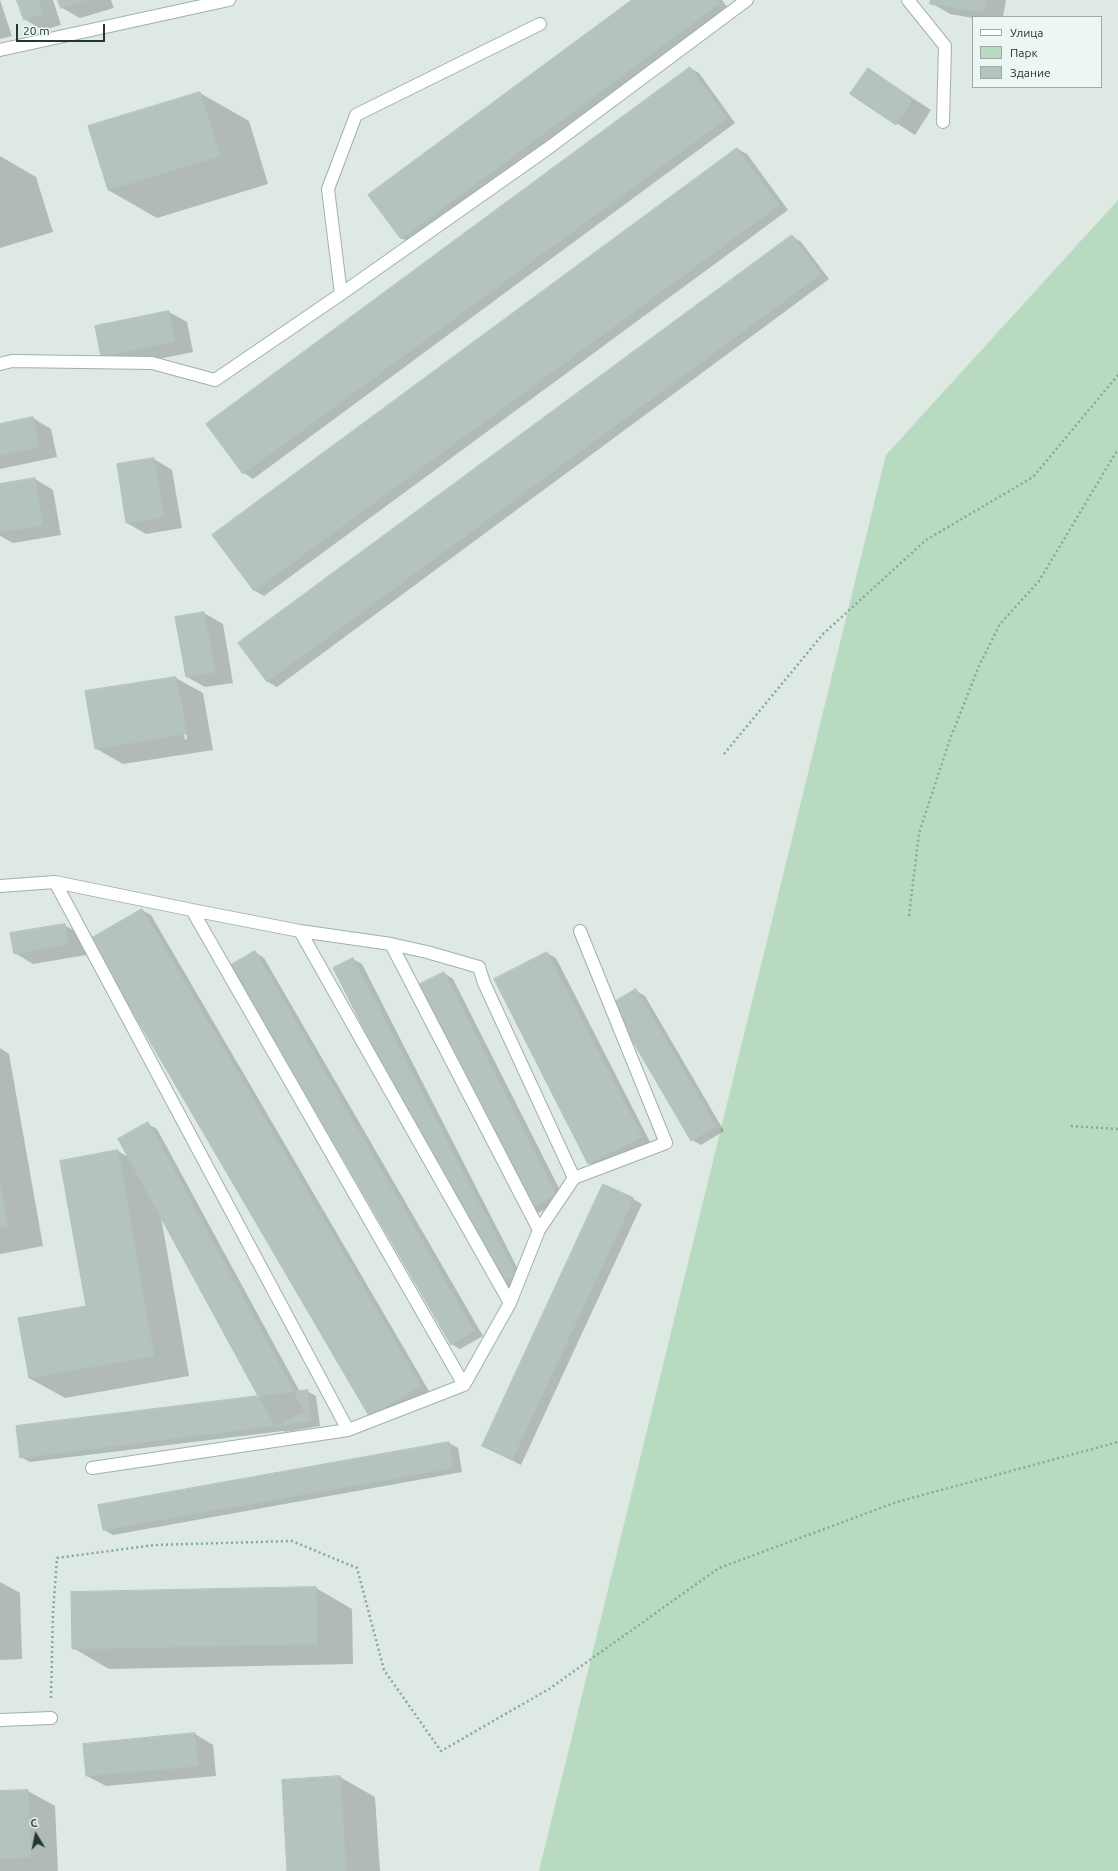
<!DOCTYPE html>
<html>
<head>
<meta charset="utf-8">
<style>
  body { margin:0 }
  #map { position:relative; width:1118px; height:1871px; overflow:hidden; background:#dee9e4; font-family:Ubuntu,sans-serif }
  canvas { display:block }
  .legend { position:absolute; left:972px; top:16px; width:130px; height:72px; box-sizing:border-box; background:#eef6f2; border:1px solid #9caaa5; margin:0; padding:5px 7px; list-style:none; font-size:12px; color:#203831 }
  .legend li { display:flex; align-items:center; gap:8px; height:20px }
  .legend b { width:20px; border:1px solid #9caaa5 }
  .north { position:absolute; left:16px; top:1815px; width:40px; height:40px; -webkit-text-stroke:3px #eef6f2; paint-order:stroke; rotate:350deg; font-size:11px; font-weight:700; line-height:16px; text-align:center; color:#203831 }
  .north::after { content:''; display:block; margin:auto; width:14px; height:18px; background:#203831; clip-path:polygon(50% 0,100% 100%,50% 72%,0 100%) }
  .scale { position:absolute; left:16px; top:24px; width:89px; height:18px; box-sizing:border-box; border:2px solid #203831; border-top:0; padding-left:5px; font-size:12px; line-height:14px; white-space:nowrap; color:#203831; -webkit-text-stroke:3px #eef6f2; paint-order:stroke }
</style>
</head>
<body>
<div id="map">
<canvas width="1118" height="1871"></canvas>
<ul class="legend">
<li><b style="height:5px;background:#fff"></b>Улица</li>
<li><b style="height:11px;background:#b8dac0"></b>Парк</li>
<li><b style="height:11px;background:#b4c4bd"></b>Здание</li>
</ul>
<div class="north">С</div>
<div class="scale">20 m</div>
</div>
<script>
const ctx = document.querySelector('canvas').getContext('2d');
ctx.lineJoin = 'round';
function fill(path, color) { ctx.fillStyle = color; ctx.fill(path, 'evenodd'); }
function strokePath(path, color, width, dash) { ctx.strokeStyle = color; ctx.lineWidth = width; ctx.lineCap = dash ? 'butt' : 'round'; ctx.setLineDash(dash || []); ctx.stroke(path); }
const green = new Path2D(`
  M1118 200V1871H539L886 455Z`);
const shadow = new Path2D(`
  M0 0 12 36 0 39Z
  M18 0H53L61 25 43 30 24 19Z
  M59 0H111L114 8 80 18 62 8Z
  M634 0H722L729 9 410 243 401 238Z
  M932 0H1006L1003 17 973 18 950 14 931 3Z
  M690 68 699 73 735 123 253 479 244 473Z
  M868 69 931 110 915 135 851 94Z
  M200 93 249 121 268 184 157 218 108 190Z
  M738 149 747 154 788 210 264 596 255 591Z
  M0 156 36 177 53 232 0 248Z
  M792 236 801 242 829 279 277 687 268 682 240 644Z
  M169 312 187 322 193 352 120 367 102 356Z
  M33 418 51 429 57 457 0 469V425Z
  M154 459 172 470 182 528 146 534 127 523 118 465Z
  M35 479 53 490 61 535 13 543 0 536V485Z
  M204 613 223 624 233 683 205 687 187 677 176 618Z
  M176 678 203 693 213 750 123 764 95 748ZM178 696H180L187 739 185 740Z
  M142 910 151 915 429 1391 378 1421 369 1416Z
  M64 925 83 935 86 955 33 964 15 953Z
  M255 952 264 958 483 1336 460 1349 451 1344Z
  M547 953 556 958 650 1142 598 1168 589 1163Z
  M353 959 362 964 524 1281 505 1290Z
  M444 973 453 979 565 1200 536 1214Z
  M636 991 645 996 724 1131 701 1145 692 1140Z
  M0 1048 9 1054 43 1246 0 1254Z
  M148 1124 157 1129 300 1392 307 1391 316 1396 320 1426 285 1432 283 1431 30 1462 21 1457 260 1397 161 1217 189 1376 65 1398 29 1378 87 1307 118 1151 130 1158Z
  M633 1199 642 1204 521 1465 483 1446Z
  M449 1443 458 1448 462 1472 113 1535 104 1530Z
  M0 1582 20 1593 22 1659 0 1660Z
  M316 1588 352 1609 353 1664 109 1669 73 1648 72 1593Z
  M195 1734 213 1745 216 1776 106 1786 87 1776Z
  M340 1777 375 1797 380 1871H288Z
  M28 1791 55 1806 58 1871H0V1792Z`);
const building = new Path2D(`
  M17 0H39L43 14 24 20Z
  M58 0H87L61 8Z
  M632 0H718L720 3 401 239 368 195Z
  M931 0H986L984 12 930 4Z
  M690 67 727 118 243 474 206 424Z
  M868 68 913 99 896 125 850 94Z
  M200 92 220 156 108 190 88 126Z
  M737 148 779 205 254 591 212 535Z
  M792 235 821 274 267 682 238 643Z
  M169 311 175 341 101 357 95 326Z
  M33 417 39 447 0 455V424Z
  M154 458 164 517 126 523 117 464Z
  M35 478 43 525 0 532V484Z
  M204 612 215 672 186 677 175 617Z
  M176 677 186 734 95 749 85 691Z
  M142 909 421 1386 369 1416 90 939Z
  M65 924 68 944 14 954 10 933Z
  M255 951 474 1331 451 1345 231 965Z
  M547 952 642 1137 588 1164 494 979Z
  M353 958 516 1275 495 1286 333 968Z
  M444 972 556 1195 527 1210 414 987Z
  M636 989 716 1126 691 1141 611 1004Z
  M148 1122 305 1412 275 1427 118 1139Z
  M118 1150 154 1356 29 1378 18 1318 86 1306 60 1161Z
  M0 1182 8 1226 0 1228Z
  M603 1184 634 1198 512 1460 482 1446Z
  M308 1390 311 1421 20 1458 16 1426Z
  M449 1442 453 1468 103 1530 98 1505Z
  M316 1587 318 1644 72 1649 71 1592Z
  M195 1733 198 1766 86 1776 83 1744Z
  M340 1776 346 1871H287L282 1780Z
  M28 1790 31 1857 0 1859V1791Z`);
const path = new Path2D(`
  M724 754 823 634 926 540 1033 477 1118 375
  M909 916 919 833 950 739 979 666 1000 624 1039 581 1118 449
  M1071 1126 1118 1129
  M51 1698 53 1613 57 1558 154 1545 292 1541 357 1568 384 1670 441 1751 549 1689 719 1568 897 1502 1118 1442`);
const minor = new Path2D(`
  M908 0 945 46 943 122
  M0 50 229 0
  M341 294 328 189 356 115 540 24
  M0 364 12 361 152 363 215 380 341 294 547 149 747 0
  M55 882 192 910 464 1385 348 1430
  M0 886 55 882 348 1430 92 1468
  M192 910 300 931 510 1303 464 1385
  M300 931 391 944 539 1230 510 1303
  M391 944 427 952 479 967 484 983 574 1178 539 1230
  M574 1178 666 1143 580 931
  M0 1720 51 1718`);
fill(green, '#b8dac0');
fill(shadow, '#0003');
fill(building, '#b4c4bd');
strokePath(building, '#b1c2bb', 1);
strokePath(minor, '#a1b0ab', 14);
strokePath(path, '#80ab9c', 2.5, [2, 3]);
strokePath(minor, '#fff', 12);
</script>
</body>
</html>
